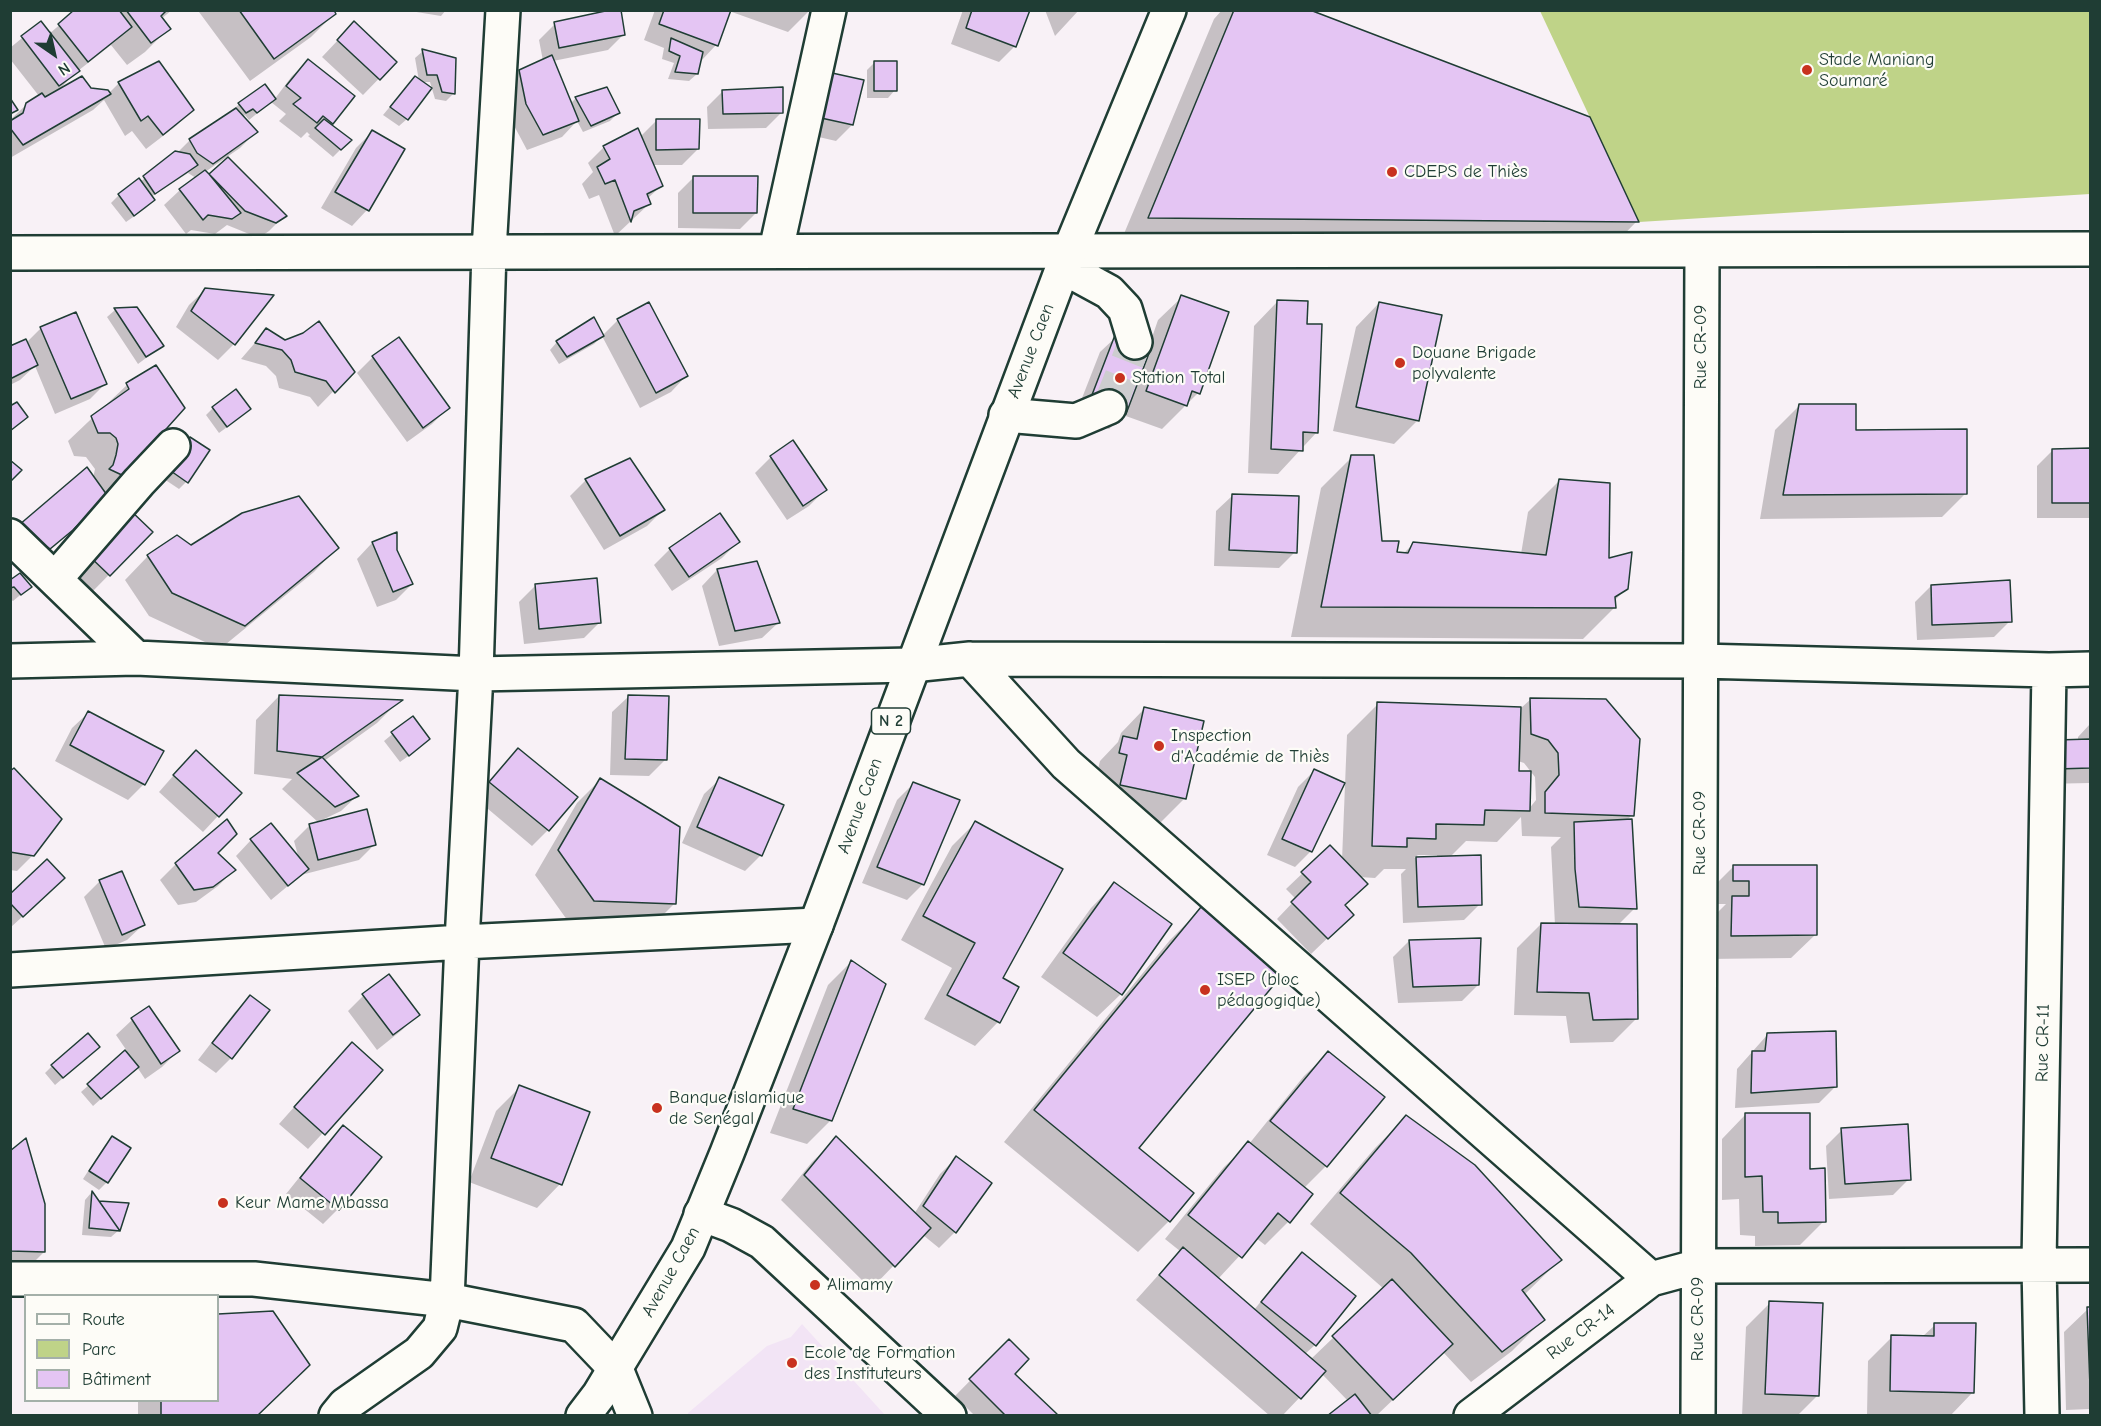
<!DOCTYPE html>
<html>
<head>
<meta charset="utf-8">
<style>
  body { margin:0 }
  #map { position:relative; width:2101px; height:1426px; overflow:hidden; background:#f8f1f6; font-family:"Comic Neue",sans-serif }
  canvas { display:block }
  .frame { position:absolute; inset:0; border:12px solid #1f3d34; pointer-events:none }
  .legend { position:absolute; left:24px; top:1294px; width:195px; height:108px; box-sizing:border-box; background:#fdfcf7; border:2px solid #a4b0a9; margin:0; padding:8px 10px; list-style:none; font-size:18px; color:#1f3d34 }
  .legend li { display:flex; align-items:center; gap:12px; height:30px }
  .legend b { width:30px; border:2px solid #a4b0a9 }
  .north { position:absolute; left:24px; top:24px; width:60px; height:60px; -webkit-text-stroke:4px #fdfcf7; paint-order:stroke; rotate:146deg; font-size:16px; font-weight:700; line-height:24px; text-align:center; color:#1f3d34 }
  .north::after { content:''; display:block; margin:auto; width:21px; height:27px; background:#1f3d34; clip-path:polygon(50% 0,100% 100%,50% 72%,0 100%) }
</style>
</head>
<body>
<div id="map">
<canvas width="2101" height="1426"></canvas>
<div class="frame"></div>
<ul class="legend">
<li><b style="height:8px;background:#fdfcf7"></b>Route</li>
<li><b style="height:16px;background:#bfd388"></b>Parc</li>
<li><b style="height:16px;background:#e4c5f3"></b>Bâtiment</li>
</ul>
<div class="north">N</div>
</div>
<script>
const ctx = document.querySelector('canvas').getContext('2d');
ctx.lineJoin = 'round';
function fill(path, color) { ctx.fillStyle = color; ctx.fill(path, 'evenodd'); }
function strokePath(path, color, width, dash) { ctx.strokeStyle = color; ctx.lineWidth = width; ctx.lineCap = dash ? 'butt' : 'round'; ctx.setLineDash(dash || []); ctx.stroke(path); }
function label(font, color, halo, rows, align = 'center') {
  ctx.font = font + ' "Comic Neue",sans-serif'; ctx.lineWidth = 4.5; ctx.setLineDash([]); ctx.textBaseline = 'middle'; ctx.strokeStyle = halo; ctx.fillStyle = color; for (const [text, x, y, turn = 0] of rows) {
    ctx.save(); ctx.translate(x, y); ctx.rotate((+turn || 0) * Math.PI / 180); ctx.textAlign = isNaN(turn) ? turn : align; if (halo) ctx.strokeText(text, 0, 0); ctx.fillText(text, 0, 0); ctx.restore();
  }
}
const built = new Path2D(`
  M802 1324 885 1415H688V1413L767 1346 791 1337Z`);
const green = new Path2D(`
  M1540 11H2090V194L1639 222Z`);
const shadow = new Path2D(`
  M77 10H172L161 19 169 28 145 52 127 65 111 45 74 74 58 91 91 89 109 93 119 83 192 110 176 126 146 149 132 131 125 136 104 100 93 110 10 158V120L27 104 39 96 10 59V48L40 23 49 34Z
  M201 10H332L334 14 311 37 250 81 199 12Z
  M404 10H446L441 16Z
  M655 10H810L788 32 729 11 716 45 701 61 697 74 689 81 668 79 674 63 662 59 664 48 644 40Z
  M963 10H1028L1015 46 999 62 951 44Z
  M1045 10H1079L1055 36Z
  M1222 10H1305L1637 221 1607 252 1118 248 1214 19Z
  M555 24 624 34 608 50 553 61 570 104 576 98 606 89 618 113 610 121 583 132 577 121 562 137 527 150 511 120 504 87 520 71 543 61 539 40Z
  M339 39 395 62 363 95 322 57Z
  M423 51 454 59 453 94 446 101 435 99 430 82H421L407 119 399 126 383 115 408 85 419 81 415 58Z
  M308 61 353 96 330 125 350 140 333 157 308 136 310 135 307 132 301 138 279 121 286 114 271 102 249 120 245 115 242 117 256 132 240 148 205 172 208 176 228 159 284 216 269 231 259 238 227 225 215 234 191 230 186 234 164 205 180 190 196 178 188 173 151 197 153 200 146 208 126 222 111 203 119 195 139 180 140 182 177 153 190 140 232 111 239 104 274 100 292 76Z
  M875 62 895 90 888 98H867V70Z
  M808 88 852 125 836 141 797 132Z
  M723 91 782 112 766 128 708 129 707 107Z
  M656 121 698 149 682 165H652L661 186 647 199 649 204 615 236 599 195 589 199 582 184 593 172 588 163 604 147 640 137Z
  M372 132 367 210 352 226 321 208 356 148Z
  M694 177 756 213 740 229 678 228V193Z
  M206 289 271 297 234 344 218 360 176 327 189 305Z
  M1182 297 1198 393 1162 429 1123 415 1109 429 1075 416 1100 352 1116 337 1148 349 1158 320Z
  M1277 302 1306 325 1317 432 1278 474 1248 473 1254 326Z
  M1379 303 1418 420 1394 444 1333 431 1356 327Z
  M136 308 162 346 138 364 107 317 115 310Z
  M618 320 686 376 671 392 640 408 602 336 594 344 559 364 550 350 557 342 602 336Z
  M41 328 106 383 90 399 55 414 35 366 20 380 10 385V348L26 343Z
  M266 330 285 342 353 371 318 407 310 397 279 388 276 376 266 366 241 359Z
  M398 339 448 408 432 424 407 442 357 373 373 357Z
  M156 367 123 475 56 545 33 564 10 547 93 478 95 469 86 457 74 456 68 441 127 385Z
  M1799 406 1855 432 1966 493 1942 517 1760 519 1775 430Z
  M213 408 242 416 219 433 206 415Z
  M182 446 186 482 179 489 161 477Z
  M2053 450H2090V518H2037V466Z
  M771 457 825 490 809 506 787 520 755 473Z
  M1352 457 1381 542 1395 553 1403 554 1414 543 1521 554 1528 512 1560 480 1627 588 1614 601V608L1583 639 1291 637 1321 488Z
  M586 480 663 510 647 526 604 550 570 496Z
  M1232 496 1295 552 1279 568 1214 566 1216 511Z
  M151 532 93 591 71 570Z
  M396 534V550L412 584 396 600 377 607 357 559 372 543Z
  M738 542 722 558 672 591 654 565 670 549Z
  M191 547 337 548 314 572 220 649 149 616 125 580 148 556Z
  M756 563 778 623 762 638 719 646 702 586 717 570Z
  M10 582 30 587 13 601 10 599Z
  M535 586 600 622 584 638 524 644 519 602Z
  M1931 586 2010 621 1994 637 1917 640 1915 602Z
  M279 696 399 701 377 723 324 761 357 796 341 811 320 821V823L375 844 359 860 301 875 271 900 236 856 251 840 299 859 294 841 310 825 319 823 282 789 292 779 254 774 256 720Z
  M628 697 665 760 649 776 610 775 612 712Z
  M1531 699 1632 815 1626 821 1635 908 1618 925 1637 1018 1613 1042 1570 1043 1566 1016 1514 1015 1517 948 1541 924 1555 925 1551 847 1561 837 1522 836 1521 817 1497 842 1466 841 1450 857 1480 904 1464 920 1403 923 1401 874 1406 869H1384L1375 878 1359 877 1343 906 1336 930 1311 954 1277 919 1296 899 1286 889 1330 847 1342 860 1347 735 1378 704 1521 708ZM1518 761 1524 763 1535 777 1536 800 1528 810 1517 772ZM1418 855H1437V858H1414Z
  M1144 709 1185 798 1161 822 1097 808 1096 777 1100 761 1118 742 1121 733Z
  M88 713 144 784 128 800 55 761 72 728Z
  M412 718 421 747 400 762 384 741Z
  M2090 724V783L2042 784 2078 741V737Z
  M518 750 548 830 532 846 475 798Z
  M180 768 218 816 203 832 159 792Z
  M1314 771 1311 851 1295 867 1267 855 1298 787Z
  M10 773 33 855 17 871 10 870Z
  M720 779 761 855 745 871 682 843 704 794Z
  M600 780 674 904 651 927 570 924 535 875 577 803Z
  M913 784 923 884 907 900 862 883 897 800Z
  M975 823 1001 979 1017 988 998 1022 975 1046 924 1019 952 968 901 940 952 846Z
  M217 853 234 870 218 886 196 902 178 905 160 880 176 864Z
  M1734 866 1815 935 1791 958 1708 959V922L1726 904H1710V890Z
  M100 881 143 925 127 940 106 949 84 897Z
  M1114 884 1121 994 1097 1017 1041 977 1091 908Z
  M47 894 10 928V896Z
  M1201 909 1137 1149 1169 1221 1138 1252 1004 1142 1170 940Z
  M1409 941 1478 985 1462 1001 1398 1003 1393 957Z
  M851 962 831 1120 807 1144 770 1133 828 985Z
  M363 996 418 1014 402 1030 377 1050 348 1011Z
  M251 997 231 1058 216 1073 198 1060 235 1012Z
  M149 1008 178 1051 162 1067 145 1079 137 1067 93 1106 81 1092 127 1051 116 1035 132 1020Z
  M1768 1034 1835 1087 1819 1103 1735 1108 1737 1069Z
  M1328 1053 1383 1097 1326 1166 1304 1188 1288 1222 1265 1245 1256 1238 1218 1279 1254 1310 1286 1270 1302 1254 1315 1345 1305 1354 1311 1359 1384 1289 1310 1224 1375 1148 1406 1117 1560 1260 1524 1295 1543 1320 1512 1351 1471 1382 1443 1352 1376 1416H1329L1348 1401 1322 1374 1282 1416H1270L1136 1300 1180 1251 1165 1239 1224 1167 1249 1144 1304 1076Z
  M91 1054 55 1085 45 1073 52 1066Z
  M336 1060 381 1070 308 1149 279 1124Z
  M520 1087 560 1184 537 1208 469 1182 496 1111Z
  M1745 1115 1809 1170 1824 1221 1800 1245 1755 1246V1236L1740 1235 1739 1199 1722 1200V1139Z
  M343 1127 338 1209 323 1224 286 1194 327 1143Z
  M1842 1130 1909 1179 1893 1195 1829 1199 1826 1146Z
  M113 1138 107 1182 99 1190 83 1179 105 1145Z
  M836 1139 914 1214 940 1174 956 1158 955 1232 939 1248 923 1235 871 1289 781 1200 812 1162Z
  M10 1153 44 1252 20 1276 10 1275Z
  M91 1193 98 1202 127 1204 119 1230 111 1237 82 1235 85 1200Z
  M1770 1303 1817 1396 1797 1416H1742L1746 1327Z
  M2090 1308V1409L2066 1410 2064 1332 2088 1309Z
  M272 1312 256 1416H138V1400H218V1315Z
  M1935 1325 1973 1392 1950 1416 1867 1415 1868 1361 1892 1337H1922Z
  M1009 1341 1013 1374 1054 1416H975L955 1396Z`);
const building = new Path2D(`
  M74 10H119L132 27 88 62 58 24Z
  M126 10H167L161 16 171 29 151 43Z
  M239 10H334L336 14 274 59Z
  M610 10H621L625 35 559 48 554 22Z
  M664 10H731L718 46 659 24Z
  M972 10H1030L1016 47 966 28Z
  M1234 10H1310L1590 117 1639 222 1148 218Z
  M41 21 80 71 59 86 21 36Z
  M354 21 397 62 380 80 337 40Z
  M671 38 703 52 698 74 675 72 680 56 669 51Z
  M422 49 456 58 455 94 442 92 437 75H427Z
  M552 55 579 121 543 135 526 104 519 70Z
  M308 59 355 96 333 124 323 116 317 123 293 104 301 98 286 86Z
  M159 61 194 110 163 135 148 116 141 121 118 82Z
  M874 61H897V91H874Z
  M823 71 864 80 853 125 812 116Z
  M82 76 91 88 108 90 111 94 23 145 10 128V121L23 113 26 103 42 93 45 97Z
  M415 76 432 88 408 120 390 107Z
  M265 84 276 99 257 113 253 109 246 113 238 103Z
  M607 87 620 113 591 126 575 97Z
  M783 87V113L723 114 722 90Z
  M10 98 18 110 10 114Z
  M236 108 258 132 213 164 197 153 189 139Z
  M324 119 352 140 341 150 315 128Z
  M656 119H700L699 149 656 150Z
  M638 128 663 186 647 194 651 204 634 211 631 222 615 180 605 184 597 167 610 159 603 146Z
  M372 130 405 149 369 211 335 192Z
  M175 151 190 154 198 165 155 194 143 176Z
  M228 157 287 216 276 223 245 211 209 174Z
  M205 170 209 174 241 213 232 219 208 215 203 220 179 189Z
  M693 176H758L757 213H693Z
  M139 178 155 200 134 216 118 194Z
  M205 288 274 295 235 345 191 311Z
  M1181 295 1229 312 1200 394 1192 391 1187 406 1146 391Z
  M1277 300 1308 301 1307 324H1322L1318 433 1303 432V451L1271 449Z
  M649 302 688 376 656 393 617 319Z
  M1379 302 1442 315 1419 421 1356 407Z
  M137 307 164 346 146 357 114 308Z
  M76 312 107 384 71 399 40 327Z
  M594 317 604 336 567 357 556 341Z
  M319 321 355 372 335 393 326 381 295 372 291 360 282 350 255 343 266 328 285 340 303 333Z
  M1115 335 1151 348 1126 414 1090 400Z
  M399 337 450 408 423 428 372 356Z
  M26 339 38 365 10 379V346Z
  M156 365 185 408 124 476 109 469 113 465 116 455 118 444 116 438 110 433H98L91 416 129 389 126 383Z
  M236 389 251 409 227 427 212 407Z
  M17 402 28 417 10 431V406Z
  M1799 404H1856V430L1967 429V494L1783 495Z
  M190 437 210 450 188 483 168 469Z
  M793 440 827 490 803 506 770 456Z
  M2090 448V503H2052V449Z
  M1351 455H1374L1382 541H1399L1397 552 1408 553 1413 542 1546 555 1559 479 1610 483 1609 558 1632 552 1628 589 1615 597 1616 608 1321 607Z
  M630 458 665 510 620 536 585 479Z
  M10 460 22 470 10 482Z
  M87 467 107 495 73 530 50 549 19 525Z
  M1232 494 1299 496 1297 553 1229 550Z
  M299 496 339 548 245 626 172 593 147 555 177 535 191 545 242 513Z
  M129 509 153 532 110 576 86 553Z
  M720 513 740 542 689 577 669 548Z
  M397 532V550L413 584 393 592 372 542Z
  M757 561 780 623 735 631 717 569Z
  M20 573 32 587 21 595 14 587 10 588V580Z
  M597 578 601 623 539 629 535 584Z
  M2010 580 2012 622 1932 625 1931 585Z
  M279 695 403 700 322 757 277 751Z
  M628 695 669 696 667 760 625 759Z
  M1530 698 1606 699 1640 739 1634 816 1545 813V792L1559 775 1558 753 1548 740 1531 734Z
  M1377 702 1521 707 1519 771H1531L1530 811 1485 810 1484 825 1436 824V839L1407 838V847L1372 846Z
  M1144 707 1204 721 1186 799 1120 785 1127 755 1119 753 1123 736 1137 739Z
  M88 711 164 751 145 785 70 745Z
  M413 716 430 739 409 756 391 732Z
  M2090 739V768L2057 769V740Z
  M518 748 578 797 549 831 489 782Z
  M196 750 242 793 219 817 173 775Z
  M322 757 359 796 335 807 297 773Z
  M14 768 62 819 34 856 10 852V771Z
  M1314 769 1345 783 1312 852 1282 839Z
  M719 777 784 805 762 856 697 827Z
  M600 778 680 827 676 904 594 901 558 850Z
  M913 782 960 800 924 885 877 867Z
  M367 809 376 845 318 860 309 824Z
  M227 819 237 834 218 853 236 870 213 887 194 890 175 863Z
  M1632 819 1637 909 1579 907 1575 869 1574 822Z
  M975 821 1063 869 1003 978 1019 987 1000 1023 947 995 975 943 923 916Z
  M271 823 309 869 288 886 250 839Z
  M1330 845 1368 884 1345 905 1354 915 1328 939 1291 902 1311 882 1301 872Z
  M1481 855 1482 905 1418 907 1416 857Z
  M47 859 65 878 23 917 10 903V894Z
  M1733 865H1817V935L1731 936 1732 896H1749V881H1733Z
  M122 871 145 925 122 935 99 880Z
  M1114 882 1172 924 1122 995 1063 953Z
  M1201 907 1282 975 1139 1148 1194 1193 1170 1222 1034 1110Z
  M1541 923 1637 924 1638 1019 1593 1020 1589 993 1537 992Z
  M1481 938 1479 985 1413 987 1409 940Z
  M851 960 886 984 832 1121 793 1109Z
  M389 974 420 1015 393 1035 362 994Z
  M250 995 270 1010 232 1059 212 1043Z
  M149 1006 180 1051 161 1064 131 1018Z
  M1836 1031 1837 1087 1751 1093 1752 1051H1765L1767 1033Z
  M88 1033 100 1047 63 1078 51 1065Z
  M352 1042 383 1070 325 1135 294 1107Z
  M125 1050 139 1067 101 1099 87 1084Z
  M1328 1051 1385 1097 1327 1167 1270 1121Z
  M519 1085 590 1112 562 1185 491 1158Z
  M1745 1113H1810V1169L1825 1168 1826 1222 1778 1223V1212H1763L1762 1176 1745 1177Z
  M1406 1115 1475 1165 1562 1260 1522 1290 1545 1320 1502 1352 1411 1253 1340 1193Z
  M1908 1124 1911 1180 1845 1184 1841 1128Z
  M343 1125 382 1157 339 1210 300 1178Z
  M112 1136 131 1148 108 1183 89 1171Z
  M836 1136 931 1228 895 1267 804 1175Z
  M26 1138 45 1204V1252L10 1251V1151Z
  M1248 1141 1313 1194 1290 1223 1278 1213 1242 1258 1188 1215Z
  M956 1156 992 1183 956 1233 923 1206Z
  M92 1191 120 1231 89 1228Z
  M99 1201 129 1203 120 1231Z
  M1183 1247 1326 1371 1301 1399 1159 1275Z
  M1302 1252 1356 1296 1316 1346 1261 1302Z
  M1392 1279 1453 1344 1393 1400 1332 1336Z
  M1769 1301 1823 1303 1819 1396 1765 1394Z
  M2087 1307H2090V1387Z
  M273 1311 310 1365 257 1416H161V1400H218V1314Z
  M1934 1323H1976L1974 1393 1890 1391 1891 1335 1934 1336Z
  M1009 1339 1029 1359 1015 1374 1057 1414 1056 1416H1006L969 1379Z
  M1355 1394 1372 1416H1327Z`);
const minorTunnel = new Path2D(`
  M1109 407 1135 342`);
const minor = new Path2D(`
  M776 250 829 10
  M10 253 2090 249
  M1063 267 1109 292 1125 309 1135 342
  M1006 415 1076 421 1109 407
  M10 536 136 658
  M55 579 139 482 173 446
  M970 659 1066 764 1651 1279
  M10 661 136 658 476 674 912 665 970 659 1700 661 2049 670 2090 669
  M10 970 462 942 816 925
  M701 1214 731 1225 762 1242 949 1416
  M10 1279H254L447 1300 574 1325 616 1369
  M336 1416 345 1405 419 1353 440 1328 447 1300 462 942 476 674 489 251 503 10
  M1471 1416 1651 1279 1699 1266 2090 1265
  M1698 1416 1702 250
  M2042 1416 2039 1264 2049 670`);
const major = new Path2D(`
  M616 1369 635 1416`);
const highway = new Path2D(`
  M583 1416 599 1395 688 1248 727 1153 816 925 1063 267 1169 10`);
const markers = [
  [1807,70,6,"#c8321e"],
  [1392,172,6,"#c8321e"],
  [1400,363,6,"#c8321e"],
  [1120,378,6,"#c8321e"],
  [1159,746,6,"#c8321e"],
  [1205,990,6,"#c8321e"],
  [657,1108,6,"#c8321e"],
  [223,1203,6,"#c8321e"],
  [815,1285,6,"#c8321e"],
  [792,1363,6,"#c8321e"]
];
const shields = [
  [891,721,39]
];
const shieldNames = [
  ["N 2",891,721]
];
const poiNames = [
  ["Stade Maniang",1819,60],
  ["Soumaré",1819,81],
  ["CDEPS de Thiès",1404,172],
  ["Douane Brigade",1412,353],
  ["polyvalente",1412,374],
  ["Station Total",1132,378],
  ["Inspection",1171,736],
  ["d'Académie de Thiès",1171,757],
  ["ISEP (bloc",1217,980],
  ["pédagogique)",1217,1001],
  ["Banque islamique",669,1098],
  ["de Senégal",669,1119],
  ["Keur Mame Mbassa",235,1203],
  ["Alimamy",827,1285],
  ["Ecole de Formation",804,1353],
  ["des Instituteurs",804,1374]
];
const streetNames = [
  ["Rue CR-09",1701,347,-90],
  ["Avenue Caen",1031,351,-69],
  ["Avenue Caen",860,806,-70],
  ["Rue CR-09",1700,833,-90],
  ["Rue CR-11",2043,1043,-89],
  ["Avenue Caen",671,1272,-61],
  ["Rue CR-09",1698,1319,-90],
  ["Rue CR-14",1581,1332,-37]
];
fill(built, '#f2e4f5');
fill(green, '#bfd388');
fill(shadow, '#0003');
fill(building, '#e4c5f3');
strokePath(building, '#1f3d34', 1.5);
strokePath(minorTunnel, '#cdcdcf', 33, [33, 16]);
strokePath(minor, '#1f3d34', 38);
strokePath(major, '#1f3d34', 38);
strokePath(highway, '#1f3d34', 38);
strokePath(minor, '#fdfcf7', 33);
strokePath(major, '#fdfcf7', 33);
strokePath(highway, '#fdfcf7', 33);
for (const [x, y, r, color] of markers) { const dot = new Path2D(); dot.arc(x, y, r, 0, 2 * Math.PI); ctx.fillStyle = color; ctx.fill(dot); strokePath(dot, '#fdfcf7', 2); }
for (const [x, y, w] of shields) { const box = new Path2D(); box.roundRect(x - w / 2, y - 13, w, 26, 4.5); ctx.fillStyle = '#fdfcf7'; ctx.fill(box); strokePath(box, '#1f3d34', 1.5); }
label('bold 16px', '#1f3d34', null, shieldNames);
label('18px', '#1f3d34', '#fdfcf7', poiNames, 'left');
label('18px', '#1f3d34', '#fdfcf7', streetNames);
</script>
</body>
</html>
